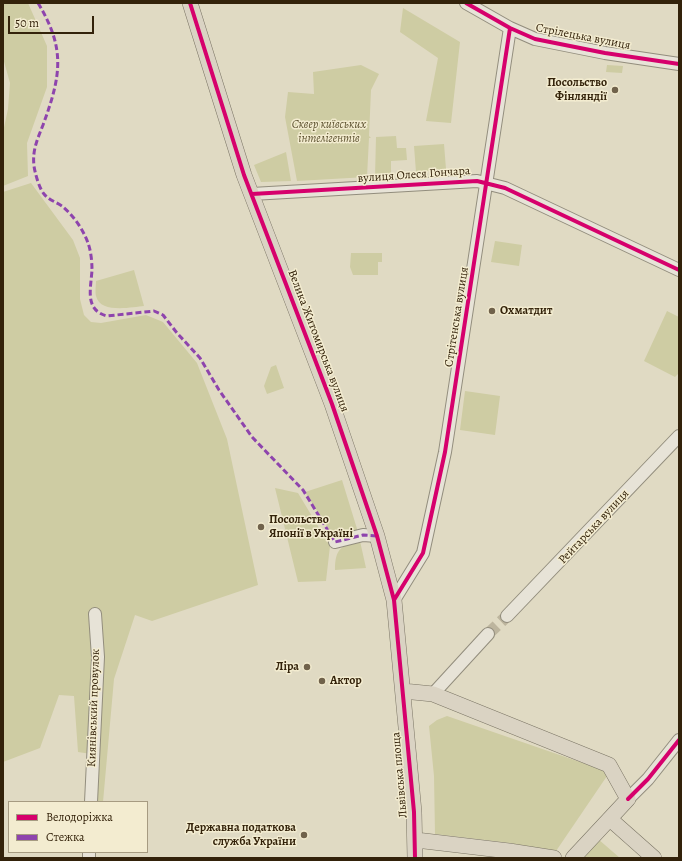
<!DOCTYPE html>
<html>
<head>
<meta charset="utf-8">
<style>
  body { margin:0 }
  #map { position:relative; width:682px; height:861px; overflow:hidden; background:#e0dac3; font-family:Alegreya,serif }
  canvas { display:block }
  .frame { position:absolute; inset:0; border:4px solid #33220a; pointer-events:none }
  .legend { position:absolute; left:8px; top:801px; width:140px; height:52px; box-sizing:border-box; background:#f3ecd0; border:1px solid #a69b81; margin:0; padding:5px 7px; list-style:none; font-size:12px; color:#33220a }
  .legend li { display:flex; align-items:center; gap:8px; height:20px }
  .legend b { width:20px; border:1px solid #a69b81 }
  .scale { position:absolute; left:8px; top:16px; width:86px; height:18px; box-sizing:border-box; border:2px solid #33220a; border-top:0; padding-left:5px; font-size:12px; line-height:14px; white-space:nowrap; color:#33220a; -webkit-text-stroke:3px #f3ecd0; paint-order:stroke }
</style>
</head>
<body>
<div id="map">
<canvas width="682" height="861"></canvas>
<div class="frame"></div>
<ul class="legend">
<li><b style="height:5px;background:#d6006c"></b>Велодоріжка</li>
<li><b style="height:5px;background:#8e44ad"></b>Стежка</li>
</ul>
<div class="scale">50 m</div>
</div>
<script>
const ctx = document.querySelector('canvas').getContext('2d');
ctx.lineJoin = 'round';
function fill(path, color) { ctx.fillStyle = color; ctx.fill(path, 'evenodd'); }
function strokePath(path, color, width, dash) { ctx.strokeStyle = color; ctx.lineWidth = width; ctx.lineCap = dash ? 'butt' : 'round'; ctx.setLineDash(dash || []); ctx.stroke(path); }
function label(font, color, halo, rows, align = 'center') {
  ctx.font = font + ' Alegreya,serif'; ctx.lineWidth = 3; ctx.setLineDash([]); ctx.textBaseline = 'middle'; ctx.strokeStyle = halo; ctx.fillStyle = color; for (const [text, x, y, turn = 0] of rows) {
    ctx.save(); ctx.translate(x, y); ctx.rotate((+turn || 0) * Math.PI / 180); ctx.textAlign = isNaN(turn) ? turn : align; if (halo) ctx.strokeText(text, 0, 0); ctx.fillText(text, 0, 0); ctx.restore();
  }
}
const green = new Path2D(`
  M3 3H28L47 46V87L27 143 28 176 3 186V132L8 109 10 83 3 58Z
  M403 8 460 42 451 123 426 121 438 58 400 32Z
  M361 65 379 74 371 90 369 136 371 138H369L367 177 297 181 285 117 288 92 314 94 313 72Z
  M607 65 623 66 622 73 606 72Z
  M396 136 397 148H406L407 160 391 161V176L375 177 376 137Z
  M444 144 446 169 416 172 414 146Z
  M286 152 291 181 261 182 254 165Z
  M31 183 73 240 80 258V299L84 315 91 322 101 323 146 315 163 322 197 363 227 439 258 585 152 621 135 615 114 679 103 802H96L98 755 78 752 74 696 59 695 40 748 3 762V192Z
  M495 241 522 245 519 266 491 262Z
  M351 253H382V262H378V275H353L350 267Z
  M134 270 144 306C132 307 100 314 96 296 95 292 96 285 96 281Z
  M667 311 679 317V373L675 377 644 361Z
  M276 365 284 388 267 394 264 386 271 367Z
  M465 391 500 396 495 435 460 430Z
  M342 480 358 532 337 537 332 534 305 492Z
  M275 488 298 493 330 546 326 581 298 582Z
  M360 541 366 568 335 570C335 549 341 545 360 541Z
  M447 716 603 770 607 776 554 854 510 843 435 834 434 776 429 726 437 720Z
  M598 839 620 858H581Z`);
const minorTunnel = new Path2D(`
  M488 634 507 616`);
const minor = new Path2D(`
  M466 3 510 28 535 39 605 53 679 64
  M252 194 477 181 505 188 679 270
  M335 542 363 535 377 536
  M394 600 423 553 445 452 510 28
  M507 616 679 436
  M433 694 488 634
  M628 799 648 779 679 740
  M91 802 98 657 95 614
  M89 858V852`);
const major = new Path2D(`
  M190 3 244 175 332 404 377 536 394 600 414 812 415 858
  M403 691 433 694 609 765 628 799 573 858
  M610 819 654 858
  M416 840 509 851 554 858`);
const quiet = new Path2D(`
  M38 3C66 49 61 76 43 125 38 138 32 150 34 166 35 173 39 188 44 194 49 200 56 202 62 206 73 215 83 229 88 243 91 251 92 262 92 270 91 288 84 310 107 316L154 311 163 315 177 333 200 358 219 390 252 437 303 490 335 542 363 535 377 536`);
const cycleway = new Path2D(`
  M190 3 244 175 332 404 377 536 394 600 414 812 415 858
  M466 3 510 28 535 39 605 53 679 64
  M252 194 477 181 505 188 679 270
  M394 600 423 553 445 452 510 28
  M628 799 648 779 679 740`);
const markers = [
  [615,90,4,"#70624b"],
  [492,311,4,"#70624b"],
  [261,527,4,"#70624b"],
  [307,667,4,"#70624b"],
  [322,681,4,"#70624b"],
  [304,835,4,"#70624b"]
];
const streetNames = [
  ["Стрілецька вулиця",583,37,11],
  ["вулиця Олеся Гончара",414,175,-4],
  ["Стрітенська вулиця",457,317,-81],
  ["Велика Житомирська вулиця",318,341,69],
  ["Рейтарська вулиця",594,527,-47],
  ["Киянівський провулок",94,708,-88],
  ["Львівська площа",400,775,-95]
];
const poiNames = [
  ["Посольство",607,83],
  ["Фінляндії",607,97],
  ["Охматдит",500,311,"left"],
  ["Посольство",269,520,"left"],
  ["Японії в Україні",269,534,"left"],
  ["Ліра",299,667],
  ["Актор",330,681,"left"],
  ["Державна податкова",296,828],
  ["служба України",296,842]
];
const parkNames = [
  ["Сквер київських",329,125],
  ["інтелігентів",329,139]
];
fill(green, '#cecca3');
strokePath(minorTunnel, '#bdb59e', 12, [12, 6]);
strokePath(minor, '#928d7d', 14);
strokePath(major, '#7a7464', 16);
strokePath(minor, '#e7e3d7', 12);
strokePath(major, '#dad3c3', 15);
strokePath(quiet, '#8e44ad', 3, [6, 3]);
strokePath(cycleway, '#d6006c', 4);
for (const [x, y, r, color] of markers) { const dot = new Path2D(); dot.arc(x, y, r, 0, 2 * Math.PI); ctx.fillStyle = color; ctx.fill(dot); strokePath(dot, '#f3ecd0', 1.5); }
label('12px', '#33220a', '#f3ecd0', streetNames);
label('bold 12px', '#33220a', '#f3ecd0', poiNames, 'right');
label('italic 12px', '#5d5230', '#f3ecd0', parkNames);
</script>
</body>
</html>
